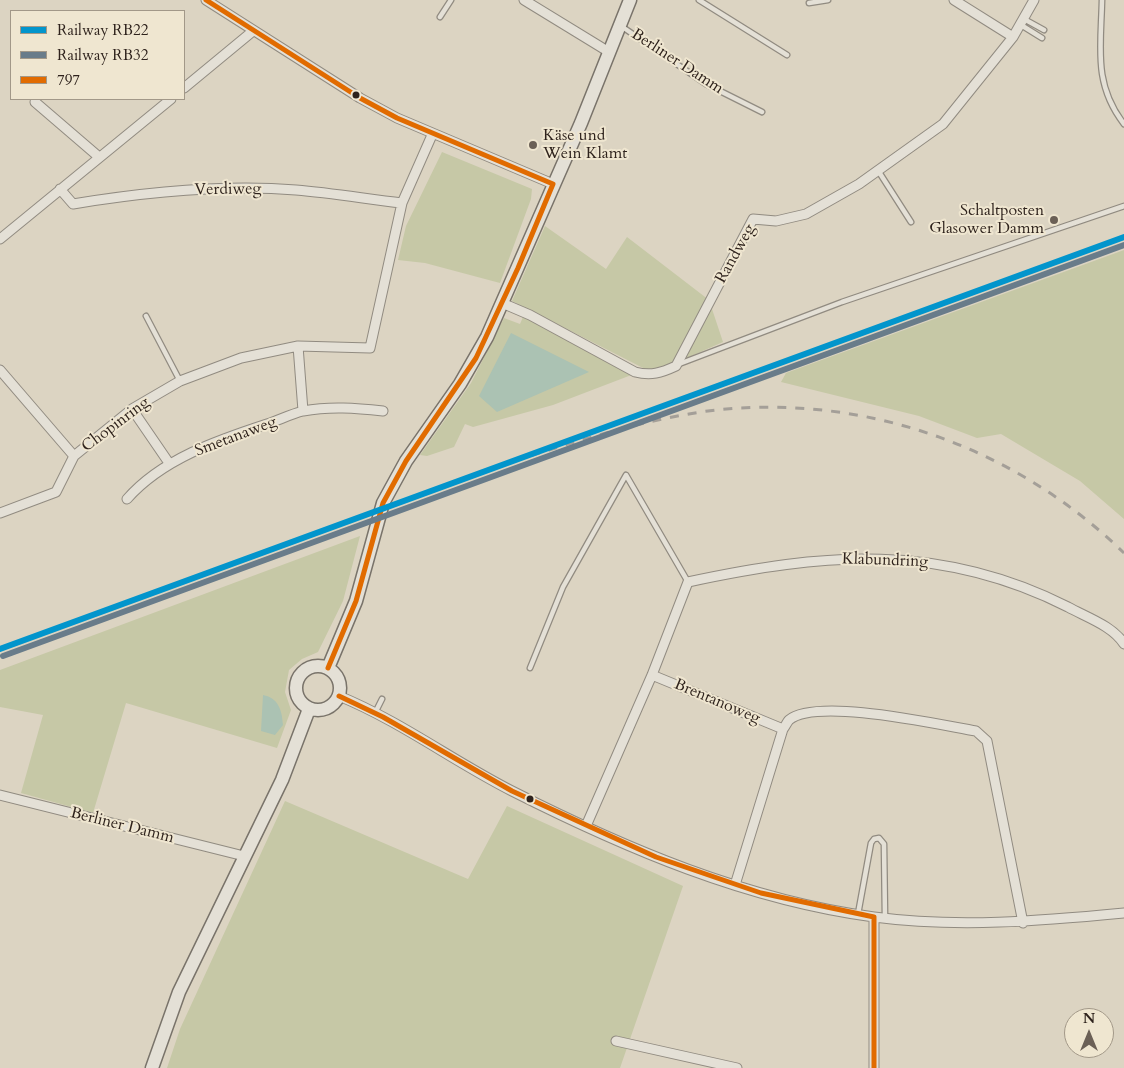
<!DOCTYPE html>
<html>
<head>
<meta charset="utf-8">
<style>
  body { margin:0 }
  #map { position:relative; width:1124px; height:1068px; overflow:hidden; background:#dcd4c2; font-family:Cardo,serif }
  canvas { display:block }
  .legend { position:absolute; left:10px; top:10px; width:175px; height:90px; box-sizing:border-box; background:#efe6d0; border:1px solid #a29888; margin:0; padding:6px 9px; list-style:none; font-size:15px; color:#2e221c }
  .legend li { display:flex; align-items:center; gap:10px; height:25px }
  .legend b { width:25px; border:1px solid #a29888 }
  .north { position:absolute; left:1064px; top:1008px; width:50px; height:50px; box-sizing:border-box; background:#efe6d0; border:1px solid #a29888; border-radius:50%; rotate:0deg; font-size:14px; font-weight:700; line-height:20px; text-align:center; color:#2e221c }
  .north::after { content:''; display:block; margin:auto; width:18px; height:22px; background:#6b6056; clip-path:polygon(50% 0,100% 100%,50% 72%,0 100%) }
</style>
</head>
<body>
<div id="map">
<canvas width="1124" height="1068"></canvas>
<ul class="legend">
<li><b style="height:6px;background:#0295cc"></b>Railway RB22</li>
<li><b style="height:6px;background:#697c8a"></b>Railway RB32</li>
<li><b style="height:6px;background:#e16b00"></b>797</li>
</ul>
<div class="north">N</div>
</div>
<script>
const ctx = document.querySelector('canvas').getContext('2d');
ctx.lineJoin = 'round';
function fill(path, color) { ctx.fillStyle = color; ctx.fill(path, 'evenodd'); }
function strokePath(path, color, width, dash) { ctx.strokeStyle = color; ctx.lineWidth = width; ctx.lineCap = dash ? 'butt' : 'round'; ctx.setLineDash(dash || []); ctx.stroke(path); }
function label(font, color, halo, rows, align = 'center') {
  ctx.font = font + ' Cardo,serif'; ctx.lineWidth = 4; ctx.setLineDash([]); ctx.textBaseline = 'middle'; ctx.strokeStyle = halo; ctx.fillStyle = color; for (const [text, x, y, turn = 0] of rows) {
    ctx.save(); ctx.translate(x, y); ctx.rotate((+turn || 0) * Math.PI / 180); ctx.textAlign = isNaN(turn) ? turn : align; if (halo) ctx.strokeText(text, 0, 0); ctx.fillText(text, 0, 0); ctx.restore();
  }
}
const green = new Path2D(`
  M442 152 532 189 531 199 500 283 425 263 398 260 406 226Z
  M545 226 606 269 627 237 709 300 723 342 662 369 647 370 512 301Z
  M1124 250V519L1080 481 1001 434 977 438 919 416 781 382 786 373Z
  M523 317 634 374 553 405 473 427 465 424 454 447 427 456 420 455 471 383 504 318 520 324Z
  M360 536 343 601 318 652 302 659 289 670 285 692 291 710 277 748 126 703 93 813 21 793 43 715 0 707V670Z
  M285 801 468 879 507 806 683 886 620 1068H167L180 1029Z`);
const water = new Path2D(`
  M511 333 589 372 497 412 479 396Z
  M263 695C279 698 282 711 283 725L275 735 261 731Z`);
const service = new Path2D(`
  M699 0 787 55
  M1102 0C1101 47 1093 84 1124 124
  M809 3 828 0
  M440 17 451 0
  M1024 19 1044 30
  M1021 25 1042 38
  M621 26 706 84 762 112
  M879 172 911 222
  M146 316 180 381
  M679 364 842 302 1124 206
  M530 668 563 587 626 475 688 582
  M375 713 382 699
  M858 914 871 843 874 839 879 838 884 844 885 918`);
const minor = new Path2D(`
  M206 0 360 98 397 118 553 184
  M524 0 609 52
  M954 0 1013 37
  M184 88 253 31
  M35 102 99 157
  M60 189 73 204C146 192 222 184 296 190 332 193 367 199 402 203
  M0 239 171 99
  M502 303 530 315 635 372C651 376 661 373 676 366L753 219 776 221 806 214 859 184 943 124 1013 37 1034 0
  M298 346 303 411
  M0 370 74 456
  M132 409 169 463
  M127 499C162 459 218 440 267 424 279 420 291 414 303 411 330 406 356 408 383 411
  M0 513 56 492 74 456 132 409 180 381 241 358 298 346 370 348 402 203 432 135
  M652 675 783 729
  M339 696C400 721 453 761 512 791 625 848 746 900 874 917 957 928 1041 921 1124 913
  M0 795 244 856
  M586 826 652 675 688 582C823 553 940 542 1068 607 1086 617 1113 626 1124 644
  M735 885 783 729C785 727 787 722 789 720 817 697 940 725 976 731L987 741 1023 923
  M874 917V1068
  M616 1041 737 1068`);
const secondary = new Path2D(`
  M296 688a22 22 0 1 1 44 0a22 22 0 1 1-44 0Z
  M328 668 356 601 383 503 406 461 460 384 487 337 581 123 630 0
  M152 1068 179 992 282 780 309 709`);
const rail = new Path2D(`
  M514 461C578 441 642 420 708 411 862 392 1014 446 1124 553`);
const bus1 = new Path2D(`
  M206 0 360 98 397 118 553 184
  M328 668 356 601 383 503 406 461 476 358 518 268 553 184
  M339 696 383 717 512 791 656 857 761 893 874 917
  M874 917V1068`);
const rail1 = new Path2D(`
  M0 649 1124 237`);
const rail2 = new Path2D(`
  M3 656 1124 245`);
const markers = [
  [356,95,4.5,"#2e221c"],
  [533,145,5,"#6b6056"],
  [1054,220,5,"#6b6056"],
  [530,799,4.5,"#2e221c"]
];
const streetNames = [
  ["Berliner Damm",677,62,33],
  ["Verdiweg",228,190,-1],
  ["Randweg",736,254,-61],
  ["Chopinring",116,425,-37],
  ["Smetanaweg",236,437,-21],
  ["Klabundring",885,561,2],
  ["Brentanoweg",717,702,23],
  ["Berliner Damm",122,826,14]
];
const poiNames = [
  ["Käse und",543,136],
  ["Wein Klamt",543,154],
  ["Schaltposten",1044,211,"right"],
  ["Glasower Damm",1044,229,"right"]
];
fill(green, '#c6c8a6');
fill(water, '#abc2b3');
strokePath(service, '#918b81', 7);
strokePath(minor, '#918b81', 11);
strokePath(secondary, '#79736a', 15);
strokePath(service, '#e4e0d6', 4.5);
strokePath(minor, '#e4e0d6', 9);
strokePath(secondary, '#e4e0d6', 12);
strokePath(rail, '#a49f98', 3, [9, 9]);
strokePath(bus1, '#e16b00', 5);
strokePath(rail1, '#0295cc', 6);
strokePath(rail2, '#697c8a', 6);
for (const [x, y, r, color] of markers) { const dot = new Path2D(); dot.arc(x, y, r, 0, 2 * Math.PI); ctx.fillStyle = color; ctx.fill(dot); strokePath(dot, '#efe6d0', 2); }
label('16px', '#2e221c', '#efe6d0', streetNames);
label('16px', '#2e221c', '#efe6d0', poiNames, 'left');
</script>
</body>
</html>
